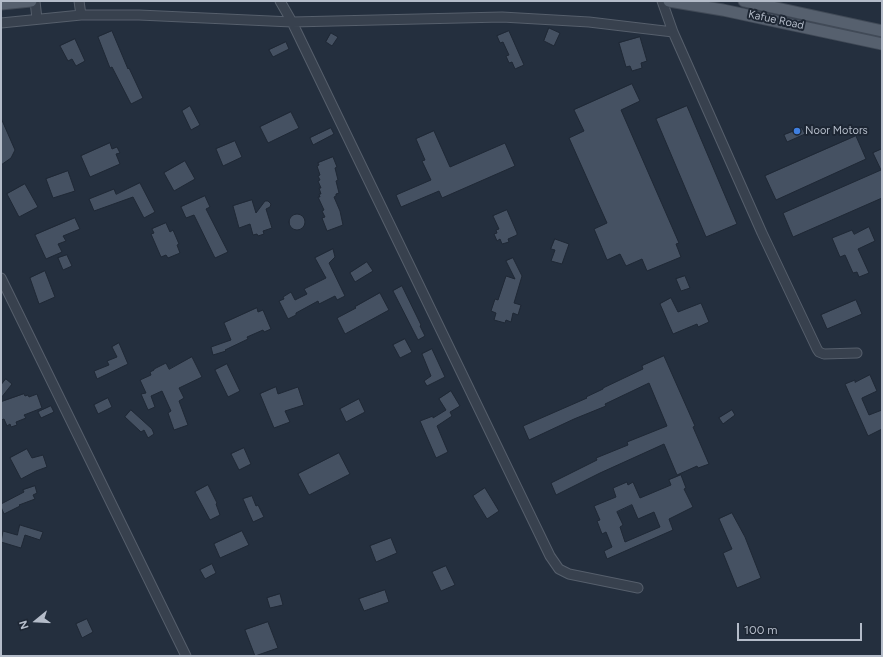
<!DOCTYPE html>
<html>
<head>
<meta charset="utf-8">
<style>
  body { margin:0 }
  #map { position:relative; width:883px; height:657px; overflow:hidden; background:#242f3e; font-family:Figtree,sans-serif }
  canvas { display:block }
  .frame { position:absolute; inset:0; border:2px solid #b4bcc9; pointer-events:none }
  .north { position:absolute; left:16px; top:601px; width:40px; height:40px; -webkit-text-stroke:3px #1d2633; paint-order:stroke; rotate:252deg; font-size:11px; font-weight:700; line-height:16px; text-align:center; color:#b4bcc9 }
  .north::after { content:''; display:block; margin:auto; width:14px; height:18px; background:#b4bcc9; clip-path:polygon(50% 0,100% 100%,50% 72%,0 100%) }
  .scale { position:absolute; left:737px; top:623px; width:125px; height:18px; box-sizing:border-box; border:2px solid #b4bcc9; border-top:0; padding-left:5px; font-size:12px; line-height:14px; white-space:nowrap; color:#b4bcc9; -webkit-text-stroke:3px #1d2633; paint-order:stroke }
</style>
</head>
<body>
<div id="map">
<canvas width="883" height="657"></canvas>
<div class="frame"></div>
<div class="north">N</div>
<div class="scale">100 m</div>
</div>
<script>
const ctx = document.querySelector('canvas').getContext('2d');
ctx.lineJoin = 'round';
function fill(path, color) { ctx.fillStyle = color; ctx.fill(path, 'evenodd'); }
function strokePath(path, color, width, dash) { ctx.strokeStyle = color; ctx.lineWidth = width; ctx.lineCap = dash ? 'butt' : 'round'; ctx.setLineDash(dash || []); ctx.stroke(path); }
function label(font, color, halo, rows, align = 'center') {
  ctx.font = font + ' Figtree,sans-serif'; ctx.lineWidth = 4; ctx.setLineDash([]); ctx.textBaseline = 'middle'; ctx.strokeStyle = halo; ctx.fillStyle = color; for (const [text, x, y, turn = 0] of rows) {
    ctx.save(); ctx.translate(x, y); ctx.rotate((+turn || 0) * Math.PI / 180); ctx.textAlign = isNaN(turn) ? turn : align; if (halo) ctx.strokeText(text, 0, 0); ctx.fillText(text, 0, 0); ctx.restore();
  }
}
const building = new Path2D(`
  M549 28 560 33 554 46 544 41Z
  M112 31 128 69 129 68 143 98 131 104 112 67 110 68 98 37Z
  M509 31 524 65 515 69 512 62 509 63 506 56 509 55 503 42 500 43 497 36Z
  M331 33 338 37 332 46 326 42Z
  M640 37 647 61 641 63 642 68 632 71 630 66 626 67 619 43Z
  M75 39 85 61 76 66 72 59 68 61 60 46Z
  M286 42 289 49 273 57 269 50Z
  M632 84 640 101 621 110 679 243 676 244 681 257 647 271 642 259 626 266 620 254 607 260 594 229 607 223 569 138 584 131 574 110Z
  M190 106 200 125 191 130 182 111Z
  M687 106 737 224 706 237 656 119Z
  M291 112 299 128 268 143 260 127Z
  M1 118 15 150 11 158 1 165Z
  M331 128 334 134 313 145 310 138Z
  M802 128 805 134 787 142 784 135Z
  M434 131 450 167 505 143 515 166 442 198 439 191 401 207 396 195 431 180 422 161 425 160 416 139Z
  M856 136 866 159 776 200 765 176Z
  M235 141 242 157 223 166 216 149Z
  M110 143 112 149 117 147 120 153 116 154 120 164 90 177 81 156Z
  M882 149V198L793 237 783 213 881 170 873 153Z
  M333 157 337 167 335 168 338 180 336 181 339 193 336 194V196L334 197 340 211 343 225 327 231 322 218 325 217 322 211 324 210 318 197H320L319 194H321L319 188H321L318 181 320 180 318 176 320 175 317 166 319 165 318 163Z
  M185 161 195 179 174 191 164 173Z
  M68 171 75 191 53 198 46 179Z
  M140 183 155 212 144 218 133 197 94 211 89 199 114 189 116 194Z
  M25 184 38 207 19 217 7 194Z
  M205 196 210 207 206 209 228 252 215 258 194 215 186 218 181 207Z
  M252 200 256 213 265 201H268L271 204 270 207 266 209 272 228 263 231 264 234 258 236 257 234 253 235 250 224 239 228 233 206Z
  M507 210 517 233V235L508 239 509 242 502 244 500 239 497 241 494 234 497 233 496 230 499 229 493 216Z
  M289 222a8 8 0 1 1 16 0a8 8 0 1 1-16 0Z
  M75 218 80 229 63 236 66 241 58 244 62 252 46 259 35 235Z
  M166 223 170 232 173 230 179 244 177 245 180 253 168 258 166 255 161 257 151 234 154 233 152 229Z
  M869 227 875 241 858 249 869 273 859 277 857 272 853 273 845 255 840 257 832 238 852 230 854 234Z
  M555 239 569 244 562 264 551 261 555 250 551 249Z
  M333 249 335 257 329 263 345 296 337 300 335 296 319 304 318 301 296 313V315L288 319 279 301 284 299 283 297 291 292 295 300 307 294 304 289 326 278 315 258Z
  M67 255 72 266 63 270 58 258Z
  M513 258 522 276 514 303 521 305 518 315 513 313 511 322 506 320 505 323 494 320 496 313 491 311 495 299 498 300 506 276 515 279 506 261Z
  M367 262 373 271 355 282 350 273Z
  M45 271 55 297 39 304 30 278Z
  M685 276 690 288 681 291 676 279Z
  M402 286 421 325 420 326 425 336 418 340 393 291Z
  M380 293 389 310 345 334 337 318 356 308 355 307Z
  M671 298 678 312 701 303 709 322 698 327 697 324 673 334 660 304Z
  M856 300 862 314 827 329 821 315Z
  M257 308 258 312 263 310 271 329 264 332 263 330 247 337 248 339 225 350 226 351 213 355 211 347 231 340 224 323Z
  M405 339 412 352 400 358 393 345Z
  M119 343 128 364 97 379 94 371 109 365 107 361 117 357 112 347Z
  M432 349 445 377 427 386 424 381 431 376 422 354Z
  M664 356 695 426 693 427 709 464 698 468 697 466 677 475 664 444 600 473 556 495 551 483 597 460 596 458 628 445 627 442 667 426 649 383 605 404 606 406 574 419 529 440 523 426 587 398 586 397 603 389V388L643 369 642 366Z
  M192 357 202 377 179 388 184 398 179 401 188 425 174 430 168 413 171 411 162 391 151 396 155 407 148 410 141 394 146 393 140 380 151 375 150 372 154 370V369L166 363 169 369Z
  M227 364 240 391 228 397 215 370Z
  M870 375 877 391 862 398V399L869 415 882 410V429L868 436 845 384 855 380V382Z
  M6 379 12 384 1 398V385Z
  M276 387 278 394 298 387 304 405 285 411 290 422 274 428 260 394Z
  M451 391 460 406 450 412 452 416 437 426 448 452 436 458 420 421 433 416V418L446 410 439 399Z
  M24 394 25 396 28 395 29 397 37 394 42 408 24 415 26 418 16 422 17 425 11 427 10 424 7 426 4 419 1 420V402Z
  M108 398 112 407 98 414 94 405Z
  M359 399 365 412 346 422 340 409Z
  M51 406 54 412 41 418 38 412Z
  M131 410 152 429 154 434 148 438 144 430 141 432 125 417Z
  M732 410 735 415 723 424 719 418Z
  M244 448 251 464 239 470 231 454Z
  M27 449 32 458 43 455 47 467 36 471 21 479 10 458Z
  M339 453 350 474 309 495 298 474Z
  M681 475 686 488 684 489 693 507 669 519 673 530 607 559 604 551 612 547 606 532 602 534 597 521 600 520 594 506 616 497 613 488 627 482 628 485 633 482 640 498 671 485 669 480ZM632 505 638 519 654 512 660 527 625 542 620 527 623 525 617 512Z
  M208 485 217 503 216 504 220 515 210 520 195 492Z
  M35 486 37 493 33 495 35 499 19 505 20 506 4 514 1 507V504L24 492 23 490Z
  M485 488 499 511 487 519 473 496Z
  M252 496 256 506 258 505 264 517 253 522 243 499Z
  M732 513 745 537 761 578 737 588 723 553 732 549 719 519Z
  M20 525 43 532 40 540 25 535 21 548 1 542 3 531 17 535Z
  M242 531 249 545 220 558 214 544Z
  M391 538 397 553 376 562 370 546Z
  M212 564 216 573 205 579 200 570Z
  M446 566 455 585 441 591 432 572Z
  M385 590 389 602 364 611 359 599Z
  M280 594 283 605 270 608 267 598Z
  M87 619 93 632 82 638 76 624Z
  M268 622 278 648 255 656 245 630Z`);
const minor = new Path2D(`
  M35 1 37 19
  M79 1 81 15
  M280 1 292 22 550 556 559 569 569 574 638 588
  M662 1 673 32 762 233 817 349 819 352 824 354 857 353
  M1 23 81 15H139L292 22 502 17 589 22 673 32
  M1 278 186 656`);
const major = new Path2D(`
  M669 1 723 10 882 44
  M744 1 882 31
  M1 4 31 1`);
const markers = [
  [797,131,4,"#3f7fe0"]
];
const streetNames = [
  ["Kafue Road",776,20,12]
];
const poiNames = [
  ["Noor Motors",805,131]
];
fill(building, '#455162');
strokePath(building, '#1f2835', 1);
strokePath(minor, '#565f6c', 11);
strokePath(major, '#414a57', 13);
strokePath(minor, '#38414e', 9);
strokePath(major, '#56606e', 11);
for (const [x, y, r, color] of markers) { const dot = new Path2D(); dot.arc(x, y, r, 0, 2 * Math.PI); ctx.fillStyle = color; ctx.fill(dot); strokePath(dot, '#1d2633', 1.5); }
label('11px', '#b4bcc9', '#1d2633', streetNames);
label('11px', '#b4bcc9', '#1d2633', poiNames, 'left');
</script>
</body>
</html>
